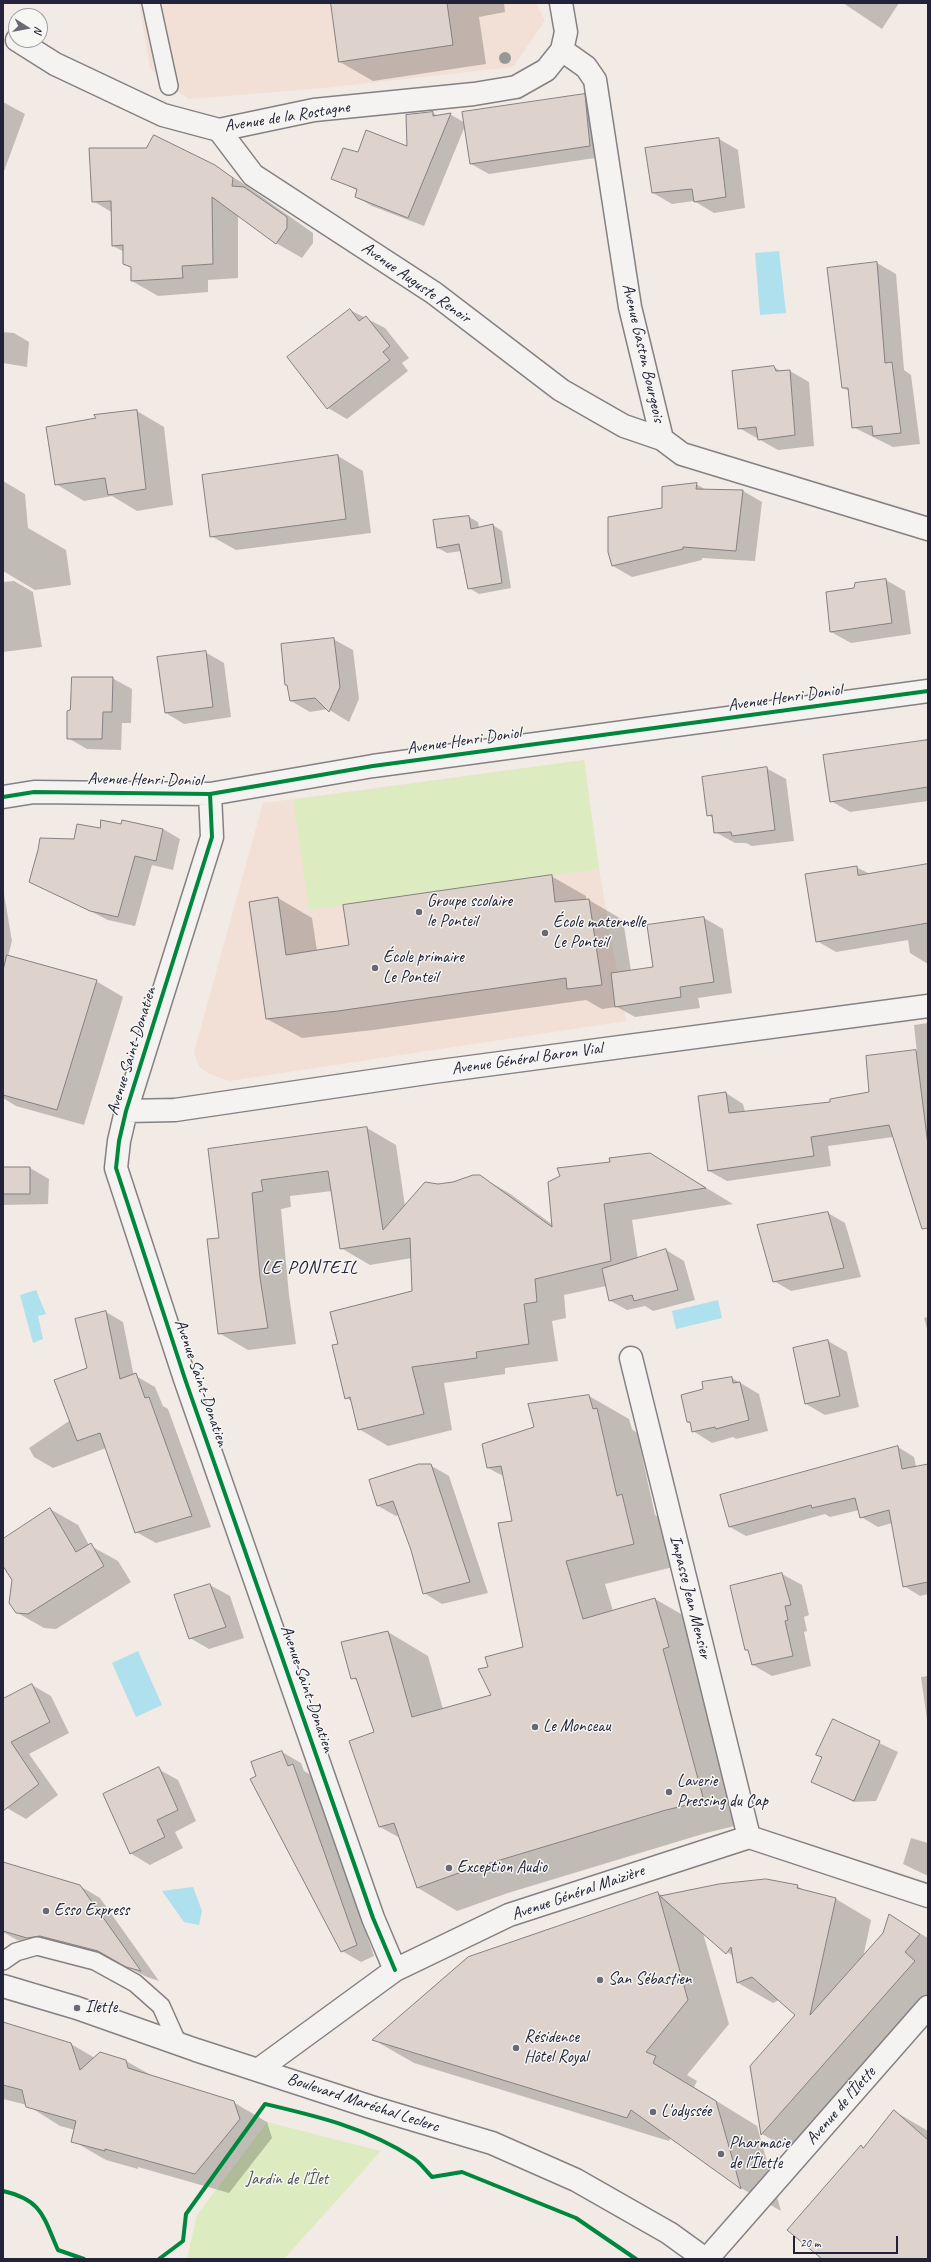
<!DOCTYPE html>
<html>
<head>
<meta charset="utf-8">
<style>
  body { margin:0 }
  #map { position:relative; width:931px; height:2262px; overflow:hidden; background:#f2eae4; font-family:Caveat,sans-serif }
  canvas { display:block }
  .frame { position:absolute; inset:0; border:4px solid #22223b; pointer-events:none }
  .north { position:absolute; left:8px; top:8px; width:40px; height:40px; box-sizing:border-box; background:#f6f6f2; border:1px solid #a1a1a9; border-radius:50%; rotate:101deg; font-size:11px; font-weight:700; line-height:16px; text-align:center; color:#22223b }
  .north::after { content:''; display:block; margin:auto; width:14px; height:18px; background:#6b6876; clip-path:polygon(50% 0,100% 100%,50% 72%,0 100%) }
  .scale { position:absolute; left:793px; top:2236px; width:105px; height:18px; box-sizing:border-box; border:2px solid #22223b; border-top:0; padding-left:5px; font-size:12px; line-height:14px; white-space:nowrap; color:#22223b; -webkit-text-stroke:3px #f6f6f2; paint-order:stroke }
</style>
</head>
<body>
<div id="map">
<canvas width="931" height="2262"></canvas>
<div class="frame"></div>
<div class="north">N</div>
<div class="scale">20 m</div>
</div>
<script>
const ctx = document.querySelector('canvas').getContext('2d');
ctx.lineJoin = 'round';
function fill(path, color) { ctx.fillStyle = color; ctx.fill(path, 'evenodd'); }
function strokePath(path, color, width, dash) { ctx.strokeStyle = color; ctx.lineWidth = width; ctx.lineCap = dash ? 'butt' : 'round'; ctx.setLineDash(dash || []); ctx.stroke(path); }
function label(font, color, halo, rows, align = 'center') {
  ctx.font = font + ' Caveat,sans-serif'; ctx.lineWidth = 3; ctx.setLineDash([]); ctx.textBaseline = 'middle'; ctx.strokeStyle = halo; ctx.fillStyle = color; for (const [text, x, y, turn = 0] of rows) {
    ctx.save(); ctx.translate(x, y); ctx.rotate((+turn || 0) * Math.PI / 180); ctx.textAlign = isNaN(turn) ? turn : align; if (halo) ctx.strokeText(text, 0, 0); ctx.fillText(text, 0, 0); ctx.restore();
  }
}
const built = new Path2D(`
  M139 3H536L545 21 513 67 324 88 189 99 169 86 150 68Z
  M584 760 599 869 626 1021 229 1081 210 1074 199 1067 194 1052 263 803Z`);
const green = new Path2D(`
  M584 760 599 869 309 910 293 800Z
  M267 2122 381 2151 284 2259H187L197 2215Z`);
const water = new Path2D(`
  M779 251 786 313 760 315 755 253Z
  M36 1290 46 1314 38 1316 43 1339 33 1343 20 1295Z
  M718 1300 722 1318 676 1329 672 1311Z
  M138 1651 162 1705 136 1717 112 1663Z
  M193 1887 202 1911 199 1925 184 1922 162 1891Z`);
const shadow = new Path2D(`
  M332 3H504L505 12 479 17 486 64 373 81 340 62Z
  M843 3H899L882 29Z
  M584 95 602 105 608 156 489 174 471 164 465 126 424 226 372 206 356 197 358 191 333 178 359 153 408 147 433 113 438 116 450 114 465 123Z
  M3 102 25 114 3 174Z
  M719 139 738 150 745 208 714 213 694 201 672 204 653 193 646 149Z
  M214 166 241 182 313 233V243L302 258 276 243 238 215V278L208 280V292L158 296 132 281V268L124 252 113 246V213L93 201Z
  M877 263 896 274 904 370 911 375 920 444 893 447 853 427 849 391 843 388Z
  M350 310 385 328 409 358 402 363 408 371 347 419 328 408Z
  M3 332 14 333 29 342 27 367 3 363Z
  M774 367 782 372 790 371 809 382 814 446 778 450 739 428Z
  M137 411 164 427 173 505 137 511 112 496 84 501 56 484Z
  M338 456 363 471 371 533 236 550 211 536Z
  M3 481 25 494 28 528 66 550 71 585 35 590 3 571Z
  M696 484 708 491H743L762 502 755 561 702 558V560L632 577 613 566 663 509V488Z
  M469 517 478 522 479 528 493 525 502 531 511 588 479 594 469 588 462 551 447 553 438 548Z
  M886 580 905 591 911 634 851 643 831 632 855 589Z
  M14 581 33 592 42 647 3 652V582Z
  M333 639 353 650 359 699 349 722 328 709 310 712 291 701 288 686 286 685Z
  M205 652 224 663 231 717 184 724 166 713Z
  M112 678 132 689 131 723H122L121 750 87 749 68 738Z
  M928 740V801L850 812 831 801 824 756Z
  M766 768 786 779 794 841 752 846 746 843H735L715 832 713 818 708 815Z
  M122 825 163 829 180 839 173 870 152 865 135 926 108 920 30 881 101 830Z
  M928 865V964L910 953 908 940 836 952 817 941 856 867 870 874Z
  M551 876 586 896V900H589L623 920 631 971 654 968 704 918 723 929 732 993 698 998 700 1008 635 1017 617 1007 602 1009 586 1000 373 1030 302 1038 267 1019 278 898 312 918 317 951 351 946Z
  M3 888 12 941 8 956 96 981 123 997 84 1125 16 1106 3 1098Z
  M928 1023V1213L893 1137 828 1146 831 1166 727 1181 709 1171 726 1093 743 1104 745 1112 831 1102 870 1093 915 1051 917 1053 914 1025Z
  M367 1128 396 1145 405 1206 438 1185 453 1183 479 1176 509 1193 553 1225 611 1163 650 1154 733 1204 632 1220 638 1259 666 1250 684 1261 695 1300 653 1311 645 1306 627 1310 609 1300 606 1286 564 1295 566 1318 552 1321 558 1361 505 1368V1374L444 1383 452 1430 388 1446 359 1429 353 1402 346 1398 339 1345 413 1292 412 1258 370 1265 341 1248 332 1191 290 1196 291 1207 281 1209 289 1295 296 1344 248 1350 219 1333 220 1239 209 1150Z
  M3 1168H30L49 1179 48 1204 3 1205Z
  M828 1213 845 1223 861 1277 791 1291 774 1281Z
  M106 1312 123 1322 134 1377 136 1376 155 1387 163 1406 168 1409 211 1527 156 1543 136 1532 106 1448 53 1468 34 1457 29 1448 115 1390Z
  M928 1317V1332L924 1318Z
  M828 1341 847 1352 859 1407 825 1415 806 1404 794 1349Z
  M732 1378 759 1394 768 1431 736 1439 733 1437 712 1443 693 1431 692 1424 688 1422 704 1390 703 1383Z
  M589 1396 629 1419 632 1429 637 1433 655 1515 662 1519 673 1567 605 1584 613 1611 655 1599 695 1622 743 1824 706 1833 508 1893 457 1911 418 1888 400 1838 380 1827 375 1732 358 1681 352 1678 388 1632 428 1656 443 1709 493 1695 489 1667 524 1647 514 1522 505 1477 488 1468 536 1428Z
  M898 1447 914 1457 917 1471 928 1478V1594L920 1596 904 1586 892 1523 878 1527 861 1517 859 1510 830 1517 825 1514 746 1536 730 1527Z
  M430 1465 449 1476 488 1593 442 1604 424 1593 412 1550 399 1515 396 1516 378 1506Z
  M50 1509 78 1525 89 1545 118 1561 131 1582 56 1629 44 1628 16 1612 13 1580 3 1564V1541Z
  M782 1574 802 1585 809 1615 804 1617 807 1631 804 1632 811 1666 772 1676 753 1665 749 1651 746 1649 731 1587Z
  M210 1585 230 1596 244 1638 209 1649 190 1638 175 1595Z
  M928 1676V1727L921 1677Z
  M32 1685 51 1696 69 1733 29 1754 58 1795 26 1819 7 1808 3 1802V1700Z
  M833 1721 898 1752 876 1801 854 1802 812 1781 823 1758Z
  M282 1752 301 1763 304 1771 311 1775 374 1956 361 1962 342 1951 257 1777Z
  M158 1769 178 1780 196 1821 175 1832 183 1848 150 1865 130 1853Z
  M911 1838 928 1843V1876L903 1864Z
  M3 1863 80 1886 100 1898 159 1981 147 1977 118 1962 60 1947 48 1949 17 1940 3 1932Z
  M797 1886 807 1892 836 1899 871 1920 863 1958 884 1934 890 1916 928 1938V2007L797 2154 762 2134 796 2015 779 2000 773 2003 738 1983 734 1957 703 1933 729 2024 687 2075 697 2081 694 2087 757 2126 781 2211 741 2188 671 2137 669 2141 414 2063 374 2040 658 1893 663 1896Z
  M3 2024 71 2044 95 2058 126 2061 156 2078 233 2102 267 2122 272 2138 229 2193 138 2167V2169L106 2160 73 2141 75 2130 60 2126 27 2105 3 2099Z
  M894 2111 928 2131V2259H823L861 2147 864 2148Z`);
const building = new Path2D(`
  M331 3H447L453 45 339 62Z
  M585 94 590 146 470 164 462 112Z
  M433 112V116L451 113 408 218 355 197 357 189 331 179 343 148 358 152 366 130 407 146 406 115Z
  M154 135 215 165 233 178 232 186 244 187 287 217V228L276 244 212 197 213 264 182 266 183 278 131 281V267L123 264V245L112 246 111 201 92 202 89 148H146Z
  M719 138 726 197 694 202 692 189 652 193 645 148Z
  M877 262 885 363 892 362 901 433 873 436 872 426 852 428 848 388H842L827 268Z
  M350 309 359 321 366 316 390 346 383 352 390 360 327 409 287 357Z
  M774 366 776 371 790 370 795 435 758 440 756 427 738 429 732 371Z
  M137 410 146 489 108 495 105 478 55 485 46 427 96 418 94 415Z
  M338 455 346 519 210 537 202 475Z
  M697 483 696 489 743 490 736 551 683 547V549L612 566 608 552V517L662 508V487Z
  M469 516 471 529 493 524 502 583 468 589 459 544 437 548 433 520Z
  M886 579 892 623 830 632 826 592 854 588 855 583Z
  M334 638 340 687 329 712 315 698 290 701 287 685H285L281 644Z
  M206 651 213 707 165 713 157 657Z
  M72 677H113L112 712H103L102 739H67V711L70 710Z
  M928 740V787L830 802 823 755Z
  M767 767 775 830 732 836 731 832 714 833 712 815 707 816 702 777Z
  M101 820 121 824 122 820 163 829 156 861 135 856 118 917 90 911 29 882 38 850 40 838 74 839 77 824 100 828Z
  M928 864V923L816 942 805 874 857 866 858 875Z
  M552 875 555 902 589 899 602 985 567 989 566 978 338 1011 266 1019 249 902 278 897 286 955 349 945 343 905Z
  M704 917 714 982 680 987 681 997 615 1007 611 973 653 967 647 925Z
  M7 955 97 980 57 1110 3 1095V971Z
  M916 1050 928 1145V1228L922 1229 889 1125 811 1137 814 1156 708 1171 698 1096 726 1092 729 1113 830 1102V1099L869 1092 866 1056Z
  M367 1127 383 1230 425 1182 438 1184 453 1182 473 1175H480L552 1227 548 1182 560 1176 557 1168 610 1162 609 1158 650 1153 706 1188 604 1204 611 1261 535 1279 537 1302 524 1304 529 1344 476 1352 477 1358 412 1367 424 1414 358 1430 350 1397 345 1399 332 1345 338 1344 330 1312 412 1291 410 1238 340 1249 328 1171 261 1180 263 1191 252 1193 260 1278 268 1328 218 1334 207 1239 219 1238 208 1149Z
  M3 1167H30V1194H3Z
  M828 1212 844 1268 773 1282 757 1225Z
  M666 1249 678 1290 634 1301 632 1295 609 1301 602 1269Z
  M106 1311 120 1379 136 1373 145 1398 149 1397 192 1516 135 1533 100 1433 77 1441 54 1380 87 1368 75 1319Z
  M828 1340 840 1396 805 1404 793 1348Z
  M732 1377 733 1383 740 1382 749 1420 716 1429 715 1427 692 1432 690 1422H687L681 1395 703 1389 702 1382Z
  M589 1395 593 1409 597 1408 617 1496 622 1494 634 1544 566 1561 583 1619 655 1598 669 1647 663 1649 704 1801 666 1810 467 1870 417 1888 394 1823 379 1827 349 1741 374 1732 356 1678 351 1679 341 1642 388 1631 412 1717 491 1695 478 1669 488 1667 485 1657 523 1647 498 1523 512 1521 501 1466 487 1468 482 1444 534 1427 528 1404Z
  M898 1446 902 1469 928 1464V1582L903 1587 889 1510 860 1518 855 1498 812 1508 811 1505 729 1527 720 1495Z
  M419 1464H431L470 1582 423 1594 411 1550 393 1501 377 1506 369 1480Z
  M50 1508 76 1552 91 1543 104 1566 28 1614 16 1613 9 1603 12 1580 3 1566V1539Z
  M782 1573 791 1605 785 1606 788 1620 785 1621 793 1656 752 1665 748 1650H745L730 1586Z
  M210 1584 226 1627 189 1639 174 1595Z
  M32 1684 50 1722 11 1742 39 1784 3 1811V1699Z
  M833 1719 880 1741 854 1801 811 1782 822 1757 816 1755Z
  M282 1751 288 1766 293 1764 357 1945 341 1952 250 1779 256 1776 251 1762Z
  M159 1767 178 1810 157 1820 165 1837 130 1854 103 1794Z
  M3 1862 80 1885 141 1971 126 1967 98 1951 40 1936 27 1938 3 1931Z
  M766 1879 798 1885 797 1888 836 1898 810 2015 883 1933 889 1914 920 1934 905 1952 915 1961 761 2135 750 2066 795 2015 752 1977 737 1983 731 1947 726 1954 660 1896 719 1884Z
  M658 1892 688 2000 646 2052 656 2056 653 2063 716 2101 741 2189 631 2110 627 2118 372 2040 468 1957Z
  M3 2022 71 2043 80 2070 100 2052 126 2060 128 2068 234 2101 240 2119 195 2174 105 2149V2151L71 2142 76 2121 26 2107 22 2090 3 2085Z
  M894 2110 928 2140V2259H822L787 2230 861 2145 863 2148Z`);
const lane = new Path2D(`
  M151 3 169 86
  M3 1961 16 1952 37 1946 95 1961 135 1983 161 2006 178 2044`);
const street = new Path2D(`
  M17 40 55 64 163 115 219 130 314 110 474 94 516 87 546 70 562 50 566 32 561 3
  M562 50 586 67 595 80 630 307 662 439 682 454 928 529
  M219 130 253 175 434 293 561 390 624 426 662 439
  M210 794 212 837 126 1111 119 1141 116 1168 185 1379 373 1918 395 1970
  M3 797 34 792 210 794 373 766 928 691
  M126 1111 175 1110 433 1072 928 1006
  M631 1358 749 1837
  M258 2070 395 1970 509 1915 749 1837 928 1896
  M707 2259 928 2007`);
const secondary = new Path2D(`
  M3 1986 77 2008 196 2050 371 2107 492 2143 576 2180 669 2233 705 2259`);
const cycleway = new Path2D(`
  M210 794 212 837 126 1111 119 1141 116 1168 185 1379 373 1918 395 1970
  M3 797 34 792 210 794 373 766 928 691
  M3 2191C42 2200 43 2216 58 2250L84 2259
  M159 2259 183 2241 186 2214 265 2104C316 2116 368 2128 413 2158 420 2162 426 2171 432 2177L462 2172 576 2218 636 2259`);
const trees = [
  [505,58]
];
const markers = [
  [419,912,4,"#6b6876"],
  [545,933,4,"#6b6876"],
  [375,968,4,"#6b6876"],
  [535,1727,4,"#6b6876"],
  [669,1792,4,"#6b6876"],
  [449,1868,4,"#6b6876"],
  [46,1911,4,"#6b6876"],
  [600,1980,4,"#6b6876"],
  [77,2008,4,"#6b6876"],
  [516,2048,4,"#6b6876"],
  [653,2112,4,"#6b6876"],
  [721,2154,4,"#6b6876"]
];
const streetNames = [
  ["Avenue de la Rostagne",287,117,-9],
  ["Avenue Auguste Renoir",416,283,35],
  ["Avenue Gaston Bourgeois",643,353,77],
  ["Avenue Henri Doniol",785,698,-8],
  ["Avenue Henri Doniol",464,741,-8],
  ["Avenue Henri Doniol",145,780,1],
  ["Avenue Saint-Donatien",132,1051,-73],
  ["Avenue Général Baron Vial",527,1059,-8],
  ["Avenue Saint-Donatien",201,1383,71],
  ["Impasse Jean Mensier",690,1597,76],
  ["Avenue Saint-Donatien",307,1689,71],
  ["Avenue Général Maizière",578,1893,-19],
  ["Boulevard Maréchal Leclerc",363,2103,18],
  ["Avenue de l'Îlette",841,2106,-49]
];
const poiNames = [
  ["Groupe scolaire",427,902],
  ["le Ponteil",427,922],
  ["École maternelle",553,923],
  ["Le Ponteil",553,943],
  ["École primaire",383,958],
  ["Le Ponteil",383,978],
  ["Le Monceau",543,1727],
  ["Laverie",677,1782],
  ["Pressing du Cap",677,1802],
  ["Exception Audio",457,1868],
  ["Esso Express",54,1911],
  ["San Sébastien",608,1980],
  ["Ilette",85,2008],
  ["Résidence",524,2038],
  ["Hôtel Royal",524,2058],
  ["L'odyssée",661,2112],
  ["Pharmacie",729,2144],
  ["de l'Îlette",729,2164]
];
const parkNames = [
  ["Jardin de l'Îlet",287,2180]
];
const quarterNames = [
  ["LE PONTEIL",310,1268]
];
fill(built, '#f2e0d6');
fill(green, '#ddebc0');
fill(water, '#afe0ee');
fill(shadow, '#0003');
fill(building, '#ded2cc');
strokePath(building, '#848083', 1);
strokePath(lane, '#848083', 20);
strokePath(street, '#848083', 25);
strokePath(secondary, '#848083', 25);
strokePath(lane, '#f5f3f1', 17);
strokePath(street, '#f5f3f1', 22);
strokePath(secondary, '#f5f3f1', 22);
strokePath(cycleway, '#00873e', 4);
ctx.fillStyle = '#979895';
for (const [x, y] of trees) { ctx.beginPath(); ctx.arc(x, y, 6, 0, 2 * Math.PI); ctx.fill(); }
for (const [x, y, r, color] of markers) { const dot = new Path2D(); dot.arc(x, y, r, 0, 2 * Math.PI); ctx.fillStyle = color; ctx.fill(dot); strokePath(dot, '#f6f6f2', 1.5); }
label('17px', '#22223b', '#f6f6f2', streetNames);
label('17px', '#22223b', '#f6f6f2', poiNames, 'left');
label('17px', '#4c5455', '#f6f6f2', parkNames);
ctx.letterSpacing = '1px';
label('19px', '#22223b', '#f6f6f2', quarterNames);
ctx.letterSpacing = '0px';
</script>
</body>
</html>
